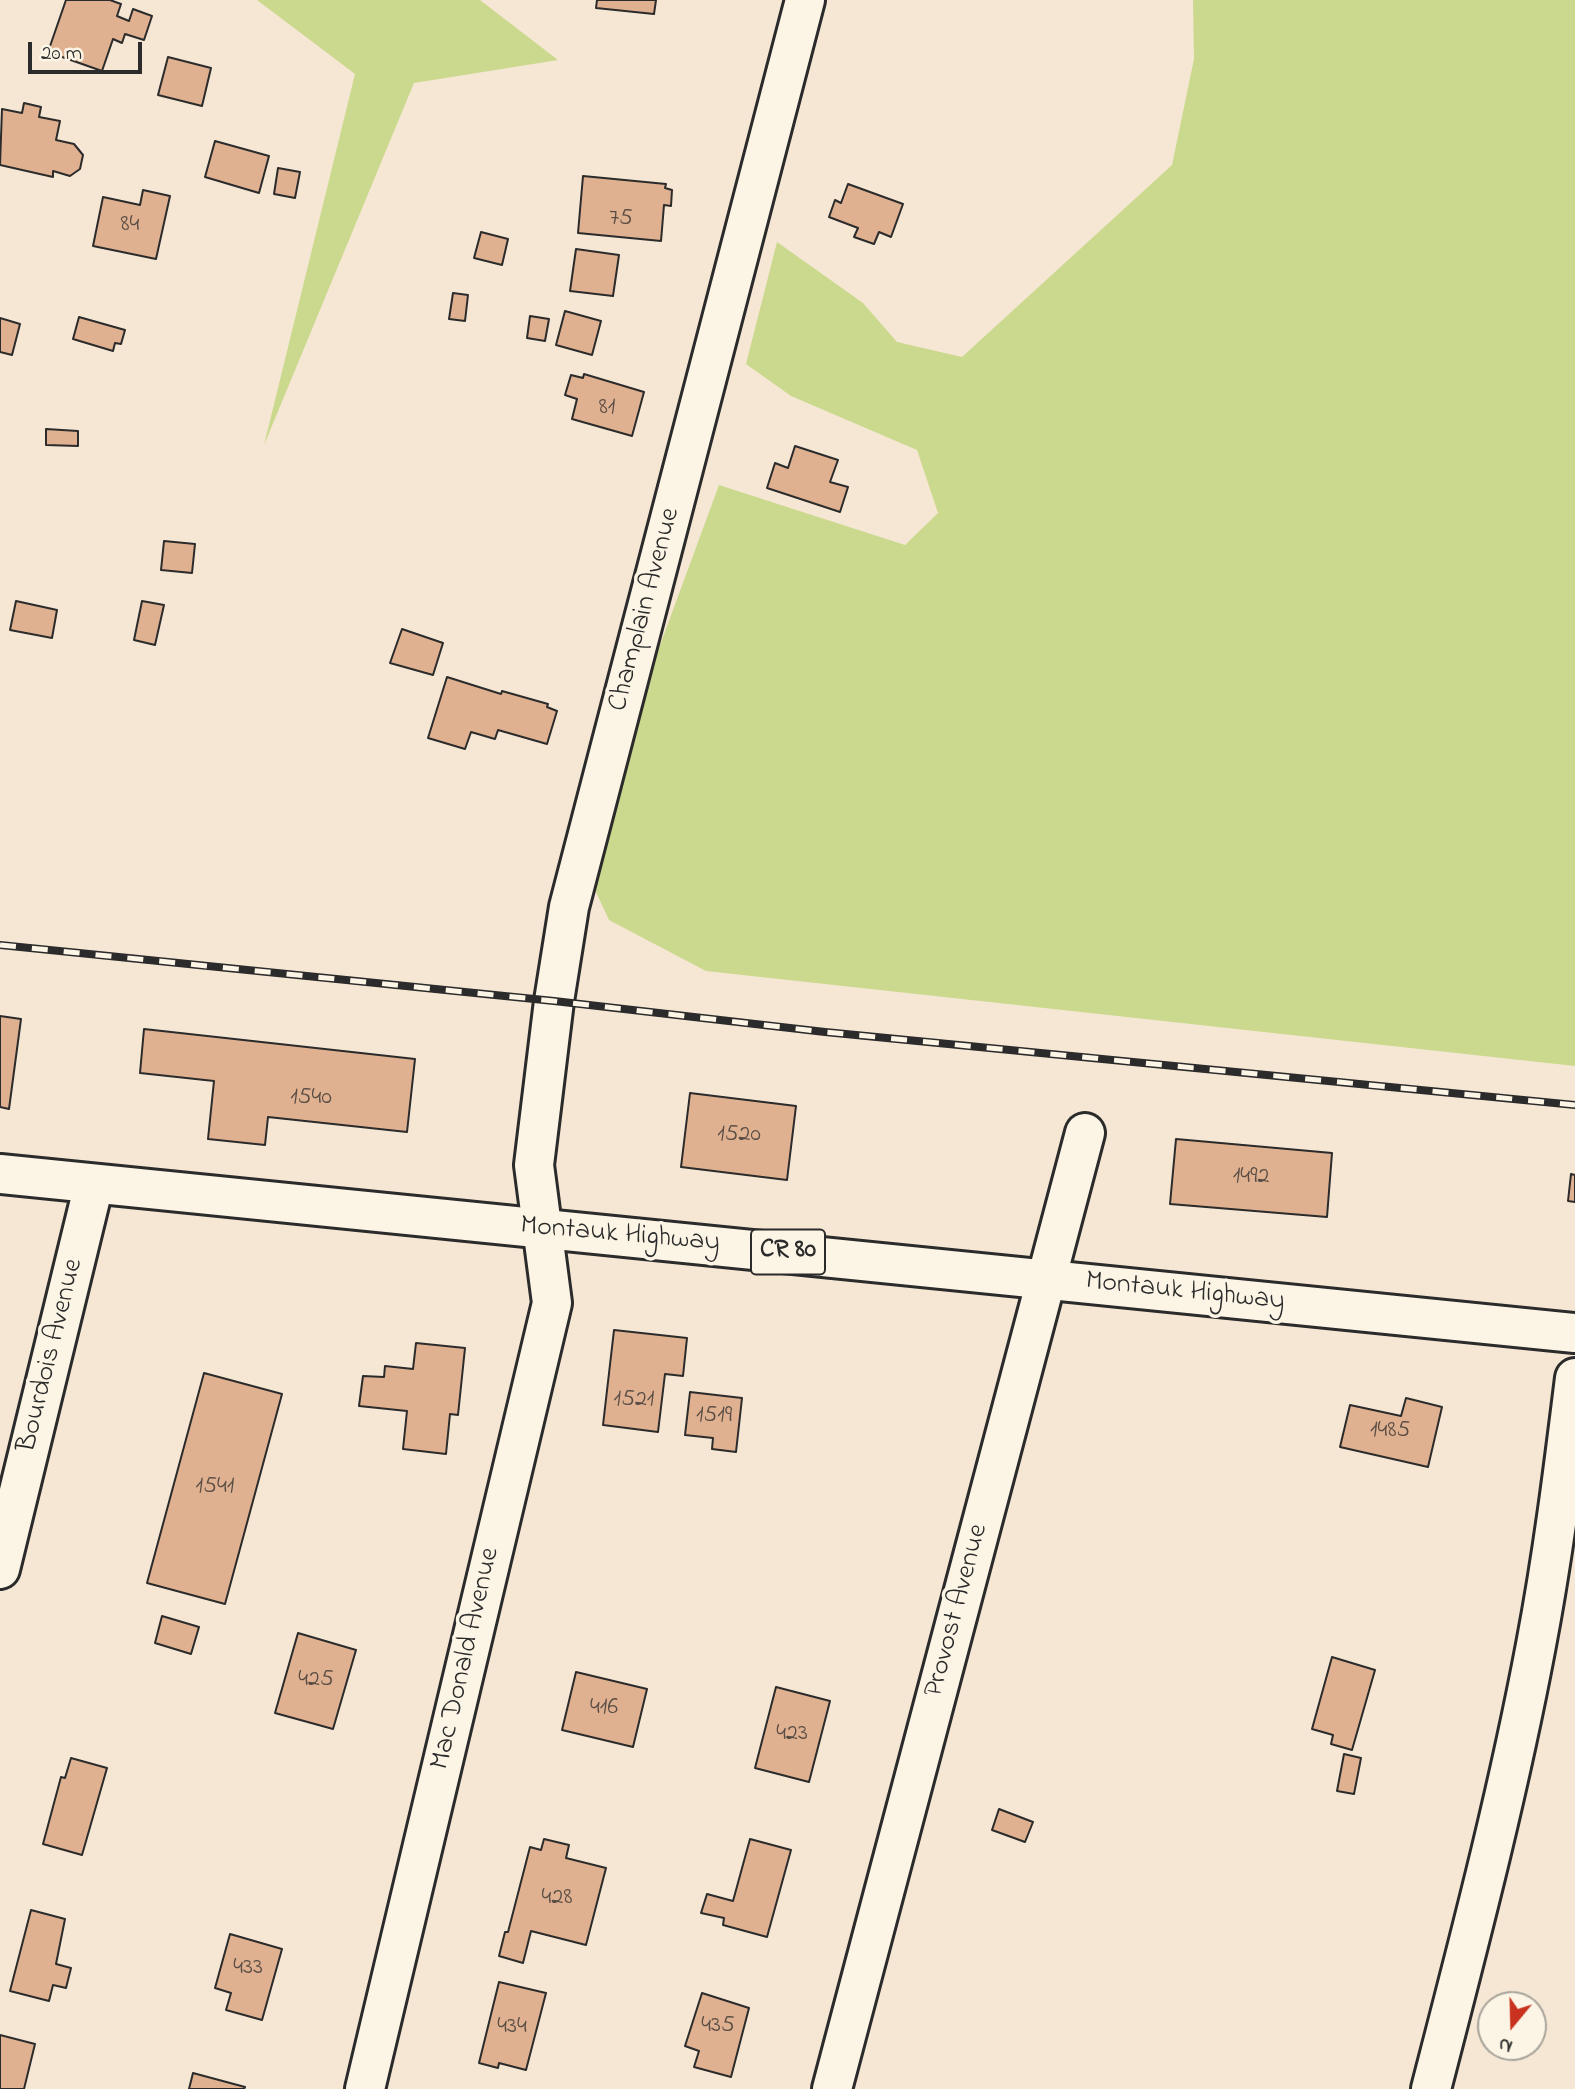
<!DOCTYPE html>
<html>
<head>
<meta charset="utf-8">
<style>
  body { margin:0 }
  #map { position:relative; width:1575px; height:2089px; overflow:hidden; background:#f6e7d4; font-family:"Indie Flower",sans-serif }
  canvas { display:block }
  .north { position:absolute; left:1477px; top:1991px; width:70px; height:70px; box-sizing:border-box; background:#fcf5e5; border:2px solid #a8a49b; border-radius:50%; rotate:199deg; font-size:19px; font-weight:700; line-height:28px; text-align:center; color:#2b2b2b }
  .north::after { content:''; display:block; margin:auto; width:24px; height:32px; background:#c8321e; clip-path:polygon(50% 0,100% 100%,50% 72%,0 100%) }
  .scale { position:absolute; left:28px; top:42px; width:114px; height:32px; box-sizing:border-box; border:4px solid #2b2b2b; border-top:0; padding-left:9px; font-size:21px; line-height:24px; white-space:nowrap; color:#2b2b2b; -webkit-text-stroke:5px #fcf5e5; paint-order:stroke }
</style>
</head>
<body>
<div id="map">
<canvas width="1575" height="2089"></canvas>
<div class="north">N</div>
<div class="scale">20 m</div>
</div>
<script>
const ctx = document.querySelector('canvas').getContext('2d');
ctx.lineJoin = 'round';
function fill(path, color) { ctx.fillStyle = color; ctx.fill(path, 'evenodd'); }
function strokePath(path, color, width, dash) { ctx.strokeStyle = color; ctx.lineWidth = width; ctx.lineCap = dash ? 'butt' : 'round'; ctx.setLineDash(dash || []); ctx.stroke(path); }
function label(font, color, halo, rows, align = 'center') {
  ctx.font = font + ' "Indie Flower",sans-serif'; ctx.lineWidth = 7; ctx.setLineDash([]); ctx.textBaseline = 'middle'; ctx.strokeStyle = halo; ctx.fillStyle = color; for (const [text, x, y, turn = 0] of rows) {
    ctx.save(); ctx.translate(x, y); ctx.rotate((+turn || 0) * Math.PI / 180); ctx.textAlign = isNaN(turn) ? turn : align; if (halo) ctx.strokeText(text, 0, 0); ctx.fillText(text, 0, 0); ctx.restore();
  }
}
const green = new Path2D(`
  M257 0H480L558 60 414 83 264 445 355 74Z
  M1193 0H1575V1066L706 971 609 920 581 860 719 485 905 545 938 513 917 450 791 396 746 364 777 242 863 303 897 342 962 357 1172 165 1194 59Z`);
const building = new Path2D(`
  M66 0H110L121 4 117 16 129 21 133 9 152 16 144 40 125 34 122 43 113 39 102 71 48 52Z
  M597 0H656L654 14 596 8Z
  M168 57 211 68 202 106 158 95Z
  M24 103 41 107 39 117 60 121 56 140 74 144 83 155 80 169 70 176 53 171V177L0 165 2 109 22 113Z
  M215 141 269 156 259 193 205 177Z
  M278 168 300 172 295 198 274 194Z
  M583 176 666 184 665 188 672 190 671 206 664 205 661 241 578 233Z
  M848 184 903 204 891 237 879 232 874 244 854 237 858 228 829 217 835 200 841 203Z
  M143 190 170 196 156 259 93 246 103 197 140 205Z
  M481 232 508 239 502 265 474 258Z
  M576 249 619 255 613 296 570 291Z
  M453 293 468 295 465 321 449 319Z
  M565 311 601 321 592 355 556 345Z
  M530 316 549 319 545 341 527 338Z
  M79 317 125 330 121 344 115 343 113 351 73 339Z
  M0 318 20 324 12 355 0 352Z
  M584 374 644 392 632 436 572 419 577 399 565 395 571 375 583 378Z
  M46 429 78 431V446L46 445Z
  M795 446 838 460 830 482 848 487 840 512 767 488 775 463 788 468Z
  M164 541 195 544 192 573 161 570Z
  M16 601 57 610 52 638 10 630Z
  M142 601 164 605 155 645 134 640Z
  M402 629 443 643 433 675 390 663Z
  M447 677 501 694 502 691 548 704 547 707 557 711 547 744 498 730 495 739 471 732 465 749 428 738Z
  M0 1016 21 1019 9 1109 0 1107Z
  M144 1029 415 1059 407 1132 268 1117 265 1145 208 1139 214 1081 140 1073Z
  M690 1093 796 1106 787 1180 681 1167Z
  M1176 1139 1332 1153 1327 1217 1170 1204Z
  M1571 1174 1575 1175V1202L1568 1201Z
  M614 1330 687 1338 683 1376 665 1374 658 1432 603 1425Z
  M416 1343 465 1348 458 1415 450 1414 446 1454 403 1449 407 1411 359 1406 363 1376 384 1377 385 1366 413 1369Z
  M204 1373 282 1394 225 1604 147 1583Z
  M690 1392 742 1398 736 1452 712 1449 713 1438 685 1435Z
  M1406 1398 1442 1407 1428 1467 1340 1447 1350 1405 1401 1416Z
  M162 1616 199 1627 191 1654 155 1643Z
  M298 1633 356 1650 333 1729 275 1713Z
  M1332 1657 1375 1670 1352 1750 1331 1744 1333 1735 1312 1729Z
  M576 1672 647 1689 633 1747 562 1730Z
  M776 1687 830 1701 809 1782 755 1768Z
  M1344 1754 1361 1758 1354 1794 1337 1791Z
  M71 1758 107 1768 82 1855 43 1844 61 1777 65 1778Z
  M999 1809 1033 1822 1025 1842 992 1830Z
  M544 1839 569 1845 566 1858 606 1868 586 1945 531 1931 523 1963 499 1956 505 1932H508L530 1847 541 1850Z
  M750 1839 791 1850 767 1937 723 1925 724 1918 701 1913 707 1894 733 1901Z
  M31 1910 65 1919 56 1964 71 1968 66 1988 53 1985 49 2001 10 1991Z
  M230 1934 282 1949 262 2020 226 2010 231 1993 215 1988Z
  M499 1982 546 1993 526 2070 499 2063 498 2068 479 2063Z
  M702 1993 749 2008 731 2077 694 2067 699 2051 685 2046Z
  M0 2035 35 2044 24 2089H0Z
  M193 2073 245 2087 244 2089H189Z`);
const minor = new Path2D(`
  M0 1569 94 1184
  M365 2089 552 1303 534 1165 554 1001 569 907 805 0
  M832 2089 1085 1133
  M1431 2089C1469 1942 1508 1794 1536 1645 1553 1556 1564 1467 1575 1378`);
const major = new Path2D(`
  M0 1174 1575 1333`);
const rail = new Path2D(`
  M0 945 554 1001 825 1032 1575 1105`);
const numberNames = [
  ["75",621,220],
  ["84",130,226],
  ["81",607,409],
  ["1540",311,1099],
  ["1520",739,1136],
  ["1492",1251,1178],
  ["1521",634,1401],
  ["1519",714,1417],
  ["1485",1390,1432],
  ["1541",215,1488],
  ["425",316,1681],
  ["416",604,1709],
  ["423",792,1735],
  ["428",557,1899],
  ["433",248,1969],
  ["435",718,2027],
  ["434",512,2028]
];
const shields = [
  [788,1252,74]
];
const shieldNames = [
  ["CR 80",788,1252]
];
const streetNames = [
  ["Champlain Avenue",646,610,-75],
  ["Montauk Highway",620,1236,5],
  ["Montauk Highway",1185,1293,6],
  ["Bourdois Avenue",52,1356,-76],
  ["Provost Avenue",958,1611,-75],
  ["Mac Donald Avenue",467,1659,-77]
];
fill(green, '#cad98d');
fill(building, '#dfb190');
strokePath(building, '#2b2b2b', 2);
strokePath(minor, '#2b2b2b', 44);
strokePath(major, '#2b2b2b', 44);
strokePath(minor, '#fcf5e5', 38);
strokePath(major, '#fcf5e5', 38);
strokePath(rail, '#2b2b2b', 8);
strokePath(rail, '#fcf5e5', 5, [16]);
label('24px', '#584c44', null, numberNames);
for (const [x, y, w] of shields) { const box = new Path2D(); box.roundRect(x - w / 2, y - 22.5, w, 45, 5); ctx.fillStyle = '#fcf5e5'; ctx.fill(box); strokePath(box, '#2b2b2b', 2); }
label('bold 26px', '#2b2b2b', null, shieldNames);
label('28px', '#2b2b2b', '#fcf5e5', streetNames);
</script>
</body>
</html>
